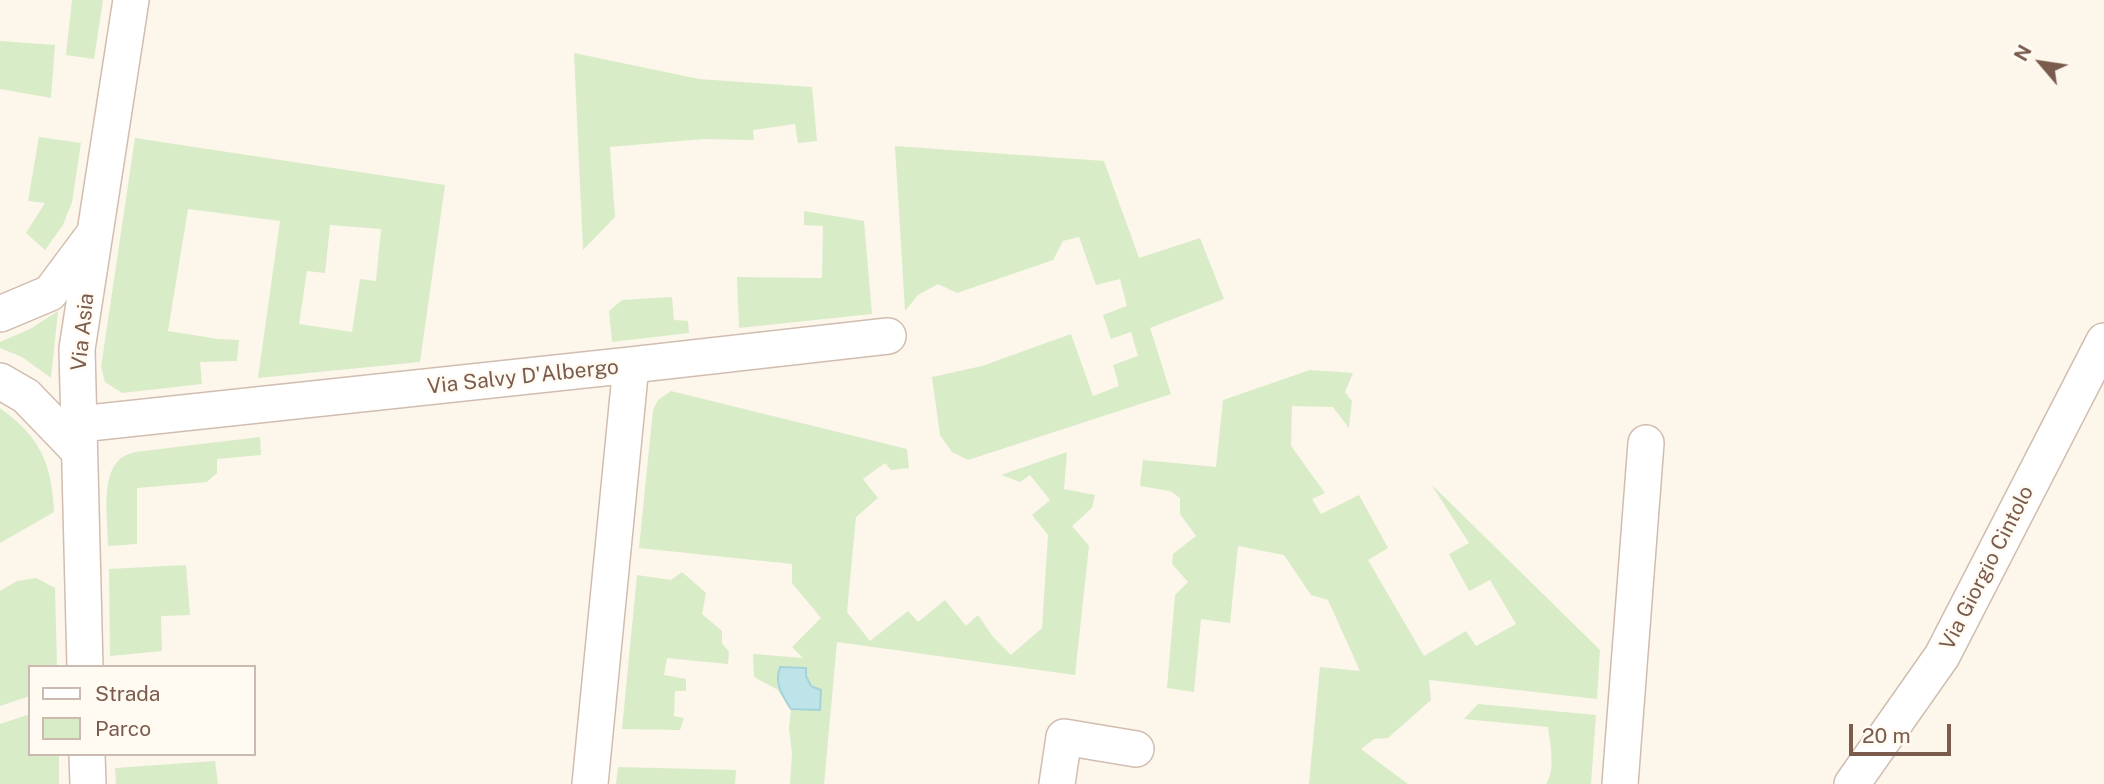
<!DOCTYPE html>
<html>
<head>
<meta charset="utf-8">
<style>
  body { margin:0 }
  #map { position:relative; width:2104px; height:784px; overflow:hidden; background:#fdf6eb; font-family:"Public Sans",sans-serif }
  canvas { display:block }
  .legend { position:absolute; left:28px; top:665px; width:228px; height:91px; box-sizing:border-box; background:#fffaf2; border:2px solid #cabab0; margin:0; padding:9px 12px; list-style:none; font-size:21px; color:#7a5b4c }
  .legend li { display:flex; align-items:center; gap:14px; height:35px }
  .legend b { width:35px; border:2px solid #cabab0 }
  .north { position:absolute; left:2006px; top:28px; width:70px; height:70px; -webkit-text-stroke:5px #fffaf2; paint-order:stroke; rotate:299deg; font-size:19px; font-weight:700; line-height:28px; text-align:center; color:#7a5b4c }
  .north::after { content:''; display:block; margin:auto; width:24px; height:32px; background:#7a5b4c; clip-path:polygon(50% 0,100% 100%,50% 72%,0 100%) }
  .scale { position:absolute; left:1849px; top:724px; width:102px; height:32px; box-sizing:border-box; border:4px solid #7a5b4c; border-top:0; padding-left:9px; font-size:21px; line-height:24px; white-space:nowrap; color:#7a5b4c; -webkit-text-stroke:5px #fffaf2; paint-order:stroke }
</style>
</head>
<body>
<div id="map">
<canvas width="2104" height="784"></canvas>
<ul class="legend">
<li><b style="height:9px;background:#fff"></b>Strada</li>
<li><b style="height:19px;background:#d8ecc8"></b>Parco</li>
</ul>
<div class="north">N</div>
<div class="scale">20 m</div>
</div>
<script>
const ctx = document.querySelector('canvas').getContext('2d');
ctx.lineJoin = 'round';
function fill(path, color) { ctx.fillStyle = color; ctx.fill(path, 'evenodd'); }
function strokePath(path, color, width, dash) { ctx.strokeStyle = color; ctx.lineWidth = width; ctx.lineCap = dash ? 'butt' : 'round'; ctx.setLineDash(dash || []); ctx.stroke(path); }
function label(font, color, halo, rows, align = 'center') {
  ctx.font = font + ' "Public Sans",sans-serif'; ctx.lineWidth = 5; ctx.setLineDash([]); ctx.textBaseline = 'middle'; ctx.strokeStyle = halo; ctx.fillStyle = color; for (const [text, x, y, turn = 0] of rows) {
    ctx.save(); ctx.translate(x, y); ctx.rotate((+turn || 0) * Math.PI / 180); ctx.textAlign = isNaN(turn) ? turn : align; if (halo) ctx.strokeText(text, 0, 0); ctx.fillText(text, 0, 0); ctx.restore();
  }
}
const green = new Path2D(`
  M72 0H103L94 59 66 55Z
  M0 41 55 45 51 98 0 89Z
  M574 53 699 79 812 87 817 141 798 143 795 124 753 130 754 140 703 139 610 147 615 217 583 250Z
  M39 137 81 143 72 202 63 225 45 250 26 233 45 203 28 201Z
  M135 138 445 185 420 362 258 378 280 221 188 209 168 331 218 339 239 340 237 361 200 362 202 384 122 393 105 382 101 367ZM330 225 381 229 376 281 360 279 352 332 299 324 307 271 325 273Z
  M895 146 1104 161 1139 258 1200 238 1224 299 1150 328 1171 394 968 460 952 452 940 435 932 377 982 366 1071 334 1093 396 1119 386 1113 365 1138 356 1131 332 1111 339 1103 315 1127 306 1120 279 1096 285 1079 237 1063 241 1053 260 957 293 938 284 918 295 905 311Z
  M804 211 864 221 872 314 739 328 737 277 822 278 823 226 804 225Z
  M672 297 674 320 688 321 689 333 612 342 609 311 622 300Z
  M58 311 51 378 22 357 0 348V342L30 329Z
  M1310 370 1353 373 1345 392 1352 401 1349 428 1333 407 1292 406 1291 446 1325 493 1312 499 1321 514 1359 495 1388 548 1368 560 1424 656 1466 631 1476 646 1516 624 1490 580 1469 591 1449 554 1469 543 1431 484 1600 650 1597 699 1429 680 1431 700 1388 738 1374 739 1361 749 1408 784H1309L1320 667 1360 671 1328 600 1311 595 1284 555 1238 546 1230 623 1201 619 1194 692 1167 688 1175 595 1188 582 1172 564 1173 554 1196 536 1180 514V498L1170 491 1140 486 1143 460 1216 467 1223 400Z
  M671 391 907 449 909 468 891 470 885 463 863 479 878 498 856 517 847 612 870 641 908 611 918 622 945 600 966 626 978 615 993 637 1011 655 1042 628 1048 535 1032 515 1050 500 1030 475 1020 482 1001 475 1067 452 1064 489 1095 495 1092 508 1072 526 1089 546 1075 675 837 642 824 784H790L792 753 789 729 791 709 778 690 754 677 753 654 803 658 792 647 821 618 792 583V564L639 548 653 410 658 400Z
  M0 408C40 437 52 463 54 512L0 543Z
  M260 437 261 455 217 459V473L207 482 137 488V544L108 546C108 521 100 476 120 459 124 455 130 454 135 452Z
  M186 565 190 615 161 616 162 651 110 656 109 569Z
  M682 572 706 593 702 614 722 631V643L729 652 728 664 667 658 664 675 686 679V691H675L674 716 684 718 680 730 622 729 637 575 671 580Z
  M36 578 55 588 57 667H30V696L0 706V591L17 581Z
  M1478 704 1596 715 1591 784H1546C1556 769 1550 744 1548 727L1464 719Z
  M30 714V754H59V784H0V724Z
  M215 761 218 784H116L115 768Z
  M618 767 736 770 735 784H616Z`);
const water = new Path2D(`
  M780 667 806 668V676L811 686 821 690 820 710 791 709C782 695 774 684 780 667Z`);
const minor = new Path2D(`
  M0 314 50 293 94 234
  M631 365 888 336
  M0 381 26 396 79 451
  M80 424 631 365 590 784
  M85 667 77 349 131 0
  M87 754 88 784
  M1057 784 1064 737 1136 749
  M1620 784 1646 443
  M1852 784 1942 656 2104 341`);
const streetNames = [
  ["Via Asia",83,332,-84],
  ["Via Salvy D'Albergo",523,377,-6],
  ["Via Giorgio Cintolo",1987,568,-63]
];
fill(green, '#d8ecc8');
fill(water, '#bee3e8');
strokePath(water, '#a4d3da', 2);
strokePath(minor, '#d1bdaf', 38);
strokePath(minor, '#fff', 35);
label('21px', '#7a5b4c', '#fffaf2', streetNames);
</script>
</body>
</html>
